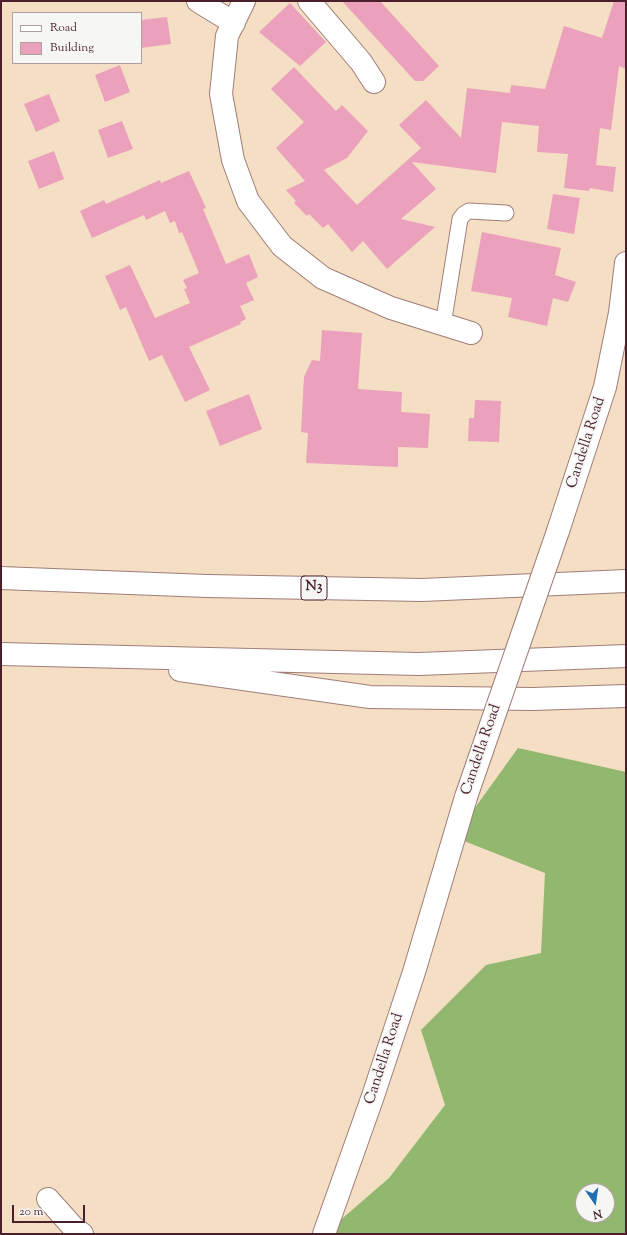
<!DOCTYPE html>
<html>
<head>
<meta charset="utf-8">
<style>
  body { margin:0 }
  #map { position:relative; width:627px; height:1235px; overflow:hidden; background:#f4dec4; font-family:"Sorts Mill Goudy",serif }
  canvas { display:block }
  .frame { position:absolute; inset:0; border:2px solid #4a1f2b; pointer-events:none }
  .legend { position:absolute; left:12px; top:12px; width:130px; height:52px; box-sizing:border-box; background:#f6f6f2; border:1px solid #b1a0a2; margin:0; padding:5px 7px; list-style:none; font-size:12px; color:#4a1f2b }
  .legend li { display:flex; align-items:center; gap:8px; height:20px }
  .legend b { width:20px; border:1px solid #b1a0a2 }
  .north { position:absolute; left:575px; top:1183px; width:40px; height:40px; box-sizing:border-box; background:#f6f6f2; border:1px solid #b1a0a2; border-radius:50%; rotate:167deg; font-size:11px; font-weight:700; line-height:16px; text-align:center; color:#4a1f2b }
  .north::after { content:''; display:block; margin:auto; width:14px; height:18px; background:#1f6fb2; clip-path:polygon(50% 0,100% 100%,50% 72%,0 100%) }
  .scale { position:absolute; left:12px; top:1205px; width:73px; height:18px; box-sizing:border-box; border:2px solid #4a1f2b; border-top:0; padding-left:5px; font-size:12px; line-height:14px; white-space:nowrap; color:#4a1f2b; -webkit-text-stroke:3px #f6f6f2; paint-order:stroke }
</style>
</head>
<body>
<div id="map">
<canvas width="627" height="1235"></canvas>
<div class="frame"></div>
<ul class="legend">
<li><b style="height:5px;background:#fff"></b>Road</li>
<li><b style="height:11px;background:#eba1bc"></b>Building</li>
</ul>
<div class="north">N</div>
<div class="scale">20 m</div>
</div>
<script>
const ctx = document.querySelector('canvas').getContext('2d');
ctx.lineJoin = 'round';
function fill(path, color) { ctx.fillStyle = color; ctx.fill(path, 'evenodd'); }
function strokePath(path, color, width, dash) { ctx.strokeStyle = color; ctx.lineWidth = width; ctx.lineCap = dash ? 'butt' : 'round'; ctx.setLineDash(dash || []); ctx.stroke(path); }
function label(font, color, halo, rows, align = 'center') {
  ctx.font = font + ' "Sorts Mill Goudy",serif'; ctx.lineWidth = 4; ctx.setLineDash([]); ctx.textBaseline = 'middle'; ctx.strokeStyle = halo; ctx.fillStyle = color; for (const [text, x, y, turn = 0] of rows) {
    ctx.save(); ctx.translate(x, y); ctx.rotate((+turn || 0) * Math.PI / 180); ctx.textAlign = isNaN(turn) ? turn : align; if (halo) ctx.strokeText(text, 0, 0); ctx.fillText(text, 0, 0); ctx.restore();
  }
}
const forest = new Path2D(`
  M518 748 626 772V1234H335L337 1223 389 1178 445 1105 421 1030 486 965 541 953 545 873 454 837ZM583 1191H607V1215H583Z`);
const building = new Path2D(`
  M342 1H380L439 66 423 81H415Z
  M614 1H626V69L619 66 611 130 600 128 596 165 616 167 613 192 590 188 589 191 564 188 568 154 537 152 539 126 502 122 496 173 412 162 436 189 401 219 435 227 387 269 363 241 352 252 328 224 323 228 309 214 307 216 294 203 296 201 286 190 305 181 276 148 304 122 271 89 294 67 336 111 342 105 368 131 347 158 324 170 357 205 421 148 399 125 426 100 461 138 467 88 510 93 511 85 545 89 564 26 602 38Z
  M290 3 326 42 300 66 259 32Z
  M167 17 171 44 141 48V20Z
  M120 65 130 92 105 102 95 75Z
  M49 94 60 121 36 132 24 104Z
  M122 121 133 149 108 158 98 130Z
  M54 151 64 179 39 189 28 161Z
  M189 171 206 208 203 209 226 264 249 254 258 277 246 283 254 300 240 306 246 319 240 322 241 324 189 347 210 390 185 402 162 355 149 361 126 307 120 310 105 276 130 265 155 318 190 303 184 289 187 288 183 280 199 273 182 232 179 233 175 221 170 223 165 211 146 220 144 215 92 238 80 211 104 200 106 204 160 180 161 183Z
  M553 194 580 198 574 234 547 229Z
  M482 232 561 248 555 275 576 282 568 302 553 298 547 326 508 317 512 298 471 291Z
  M322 330 362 333 358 389 402 392 401 412 430 414 428 448 398 447V467L306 463 308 433 301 432 304 377 312 360 320 361Z
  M249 394 262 429 220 446 206 411Z
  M475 400 501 401 499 442 468 441 469 418H474Z`);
const service = new Path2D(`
  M443 325 460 219 464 214 469 211 506 213`);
const minor = new Path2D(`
  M198 1 234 23
  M244 1 227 36 221 94 233 160 248 201 282 246 323 278 391 308 471 333
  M309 1 361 62 374 82
  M48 1199 73 1227 82 1234`);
const tertiary = new Path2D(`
  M558 531 605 387 620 313 626 263
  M324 1234 373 1096 414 972 466 797`);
const motorway = new Path2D(`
  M1 578 207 586 422 590 626 581
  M1 654 419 664 626 656
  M180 670 370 697 532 699 626 696`);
const tertiaryBridge = new Path2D(`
  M466 797 558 531`);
const shields = [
  [314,588,26]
];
const shieldNames = [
  ["N3",314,588]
];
const streetNames = [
  ["Candella Road",587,443,-72],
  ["Candella Road",482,750,-71],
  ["Candella Road",385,1059,-72]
];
fill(forest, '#91b86e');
fill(building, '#eba1bc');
strokePath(service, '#9f7e78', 17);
strokePath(minor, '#9f7e78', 24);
strokePath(tertiary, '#9f7e78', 24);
strokePath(motorway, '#9f7e78', 24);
strokePath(service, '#fff', 15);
strokePath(minor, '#fff', 22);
strokePath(tertiary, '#fff', 22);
strokePath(motorway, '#fff', 22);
strokePath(tertiaryBridge, '#9f7e78', 24, []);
strokePath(tertiaryBridge, '#fff', 22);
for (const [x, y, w] of shields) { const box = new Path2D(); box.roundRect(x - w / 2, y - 12, w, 24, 3); ctx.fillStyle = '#f6f6f2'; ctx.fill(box); strokePath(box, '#4a1f2b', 1); }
label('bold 14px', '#4a1f2b', null, shieldNames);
label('15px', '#4a1f2b', '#f6f6f2', streetNames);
</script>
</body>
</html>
